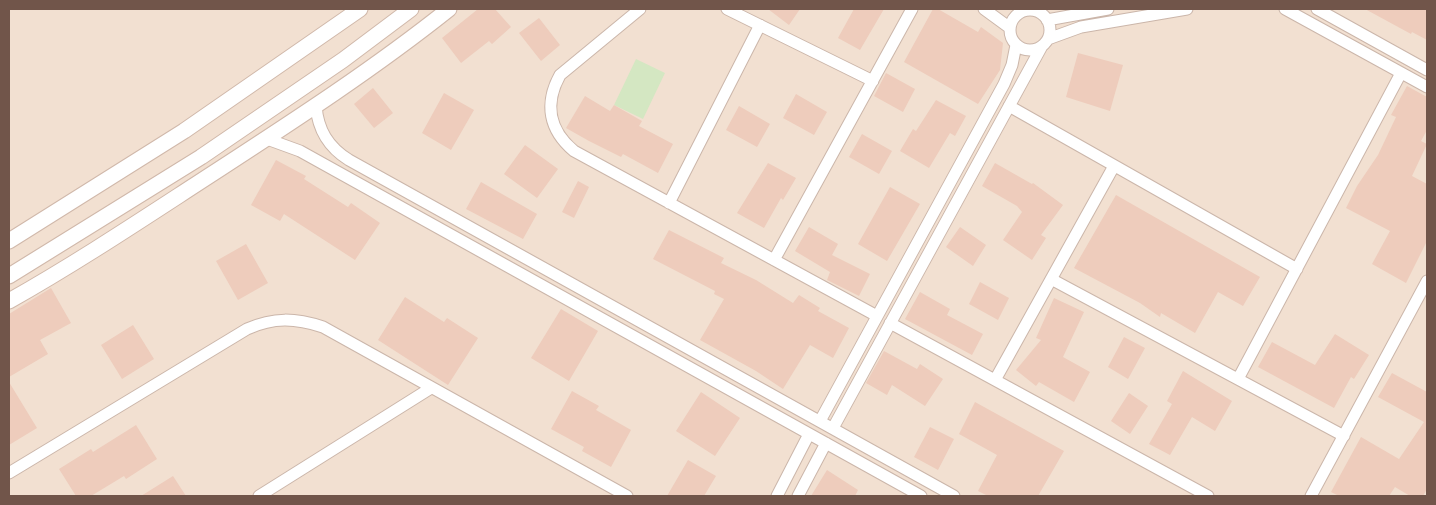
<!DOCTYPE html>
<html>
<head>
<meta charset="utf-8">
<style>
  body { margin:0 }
  #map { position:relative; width:1436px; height:505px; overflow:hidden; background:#fbefe2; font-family:"Alegreya Sans",sans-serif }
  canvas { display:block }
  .frame { position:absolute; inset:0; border:10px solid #71554a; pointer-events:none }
</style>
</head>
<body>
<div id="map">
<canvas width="1436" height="505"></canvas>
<div class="frame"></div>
</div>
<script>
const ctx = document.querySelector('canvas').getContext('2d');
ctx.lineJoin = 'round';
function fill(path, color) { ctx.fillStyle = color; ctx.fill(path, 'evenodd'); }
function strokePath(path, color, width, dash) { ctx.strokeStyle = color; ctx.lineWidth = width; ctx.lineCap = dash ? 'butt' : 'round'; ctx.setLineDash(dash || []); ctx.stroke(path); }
const residential = new Path2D(`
  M9 9H1427V496H9Z`);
const green = new Path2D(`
  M636 59 665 73 643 119 614 105Z`);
const building = new Path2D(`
  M478 9H495L511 27 492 44 489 41 461 63 442 38Z
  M768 9H800L789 25Z
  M854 9H884L860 50 838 38Z
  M933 9H938L978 32 981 27 1003 43 1000 70 978 104 904 62Z
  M1365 9H1427V40L1412 32 1411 34Z
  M539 18 560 45 541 61 519 33Z
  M1078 53 1123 65 1110 111 1066 97Z
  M886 73 915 89 903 112 874 96Z
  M1407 86 1427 97V130L1421 141 1427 144 1412 176 1427 184V241L1406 283 1372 264 1390 231 1346 208 1357 186 1378 155 1396 117 1391 115Z
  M373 88 393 113 374 128 354 104Z
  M444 93 474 110 451 150 422 133Z
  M796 94 827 112 814 135 783 118Z
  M585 96 610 111 614 105 642 121 639 126 673 144 658 173 623 154 621 157 589 141 566 128Z
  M936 100 966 116 955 136 950 133 929 168 900 151 913 129 916 131Z
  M739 106 770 124 757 147 726 130Z
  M862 134 892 151 879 174 849 157Z
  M525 145 558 169 537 198 504 174Z
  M276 160 306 176 304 179 348 207 351 203 380 223 355 260 284 214 280 221 251 205Z
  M768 163 796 178 783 200 781 198 764 228 737 213Z
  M995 163 1032 184 1033 183 1063 205 1041 235 1046 238 1032 260 1003 240 1022 212 1017 206 982 186Z
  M578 181 589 187 574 218 562 212Z
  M481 182 537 214 523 239 466 209Z
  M890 187 920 204 887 261 858 244Z
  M1116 195 1260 277 1243 306 1218 292 1195 333 1161 313 1160 317 1140 303 1074 268Z
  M809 227 838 244 832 255 870 274 859 296 827 280 830 272 795 251Z
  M960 227 986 245 973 266 946 247Z
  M669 230 724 258 721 263 756 280 793 303 799 295 820 308 818 311 849 328 833 358 810 345 783 389 756 371 700 340 724 299 714 294 715 291 653 259Z
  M246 244 268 283 238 300 216 261Z
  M980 282 1009 298 998 320 969 304Z
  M51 288 71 323 40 340 48 354 9 377V314Z
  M920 292 950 309 947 315 983 334 972 355 905 319Z
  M405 297 444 322 447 318 478 338 448 385 378 340Z
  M1054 298 1084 312 1063 357 1090 372 1074 402 1039 382 1036 386 1016 370 1041 340 1036 338Z
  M561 309 598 331 569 381 531 358Z
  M133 325 154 359 122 379 101 345Z
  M1335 334 1369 355 1354 379 1351 377 1334 408 1258 367 1272 342 1315 365Z
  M1124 337 1145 348 1128 379 1108 367Z
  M884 351 917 369 920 364 943 379 925 406 892 385 887 395 866 383Z
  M1183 371 1232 401 1215 431 1192 417 1170 455 1149 444 1172 404 1167 401Z
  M1392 373 1427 392V489L1423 496H1410L1395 487 1389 496H1339L1331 492 1361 437 1399 459 1424 422 1378 397Z
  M9 382 37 428 9 445Z
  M572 391 599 406 596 410 631 430 611 467 582 451 584 447 551 429Z
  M701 392 740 418 715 456 676 431Z
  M1129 393 1148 406 1130 434 1111 421Z
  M975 402 1064 451 1038 496H988L978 491 997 455 959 434Z
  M136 425 157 459 126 479 124 476 91 496H76L59 469 91 449 93 452Z
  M930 427 954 439 938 470 914 457Z
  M688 460 716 476 704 496H667Z
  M827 470 858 490 855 496H811Z
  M173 476 186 496H141Z`);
const street = new Path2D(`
  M640 9 560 75C544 104 549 130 574 151L877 316
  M727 9 873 81
  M984 9 1010 28
  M1285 9 1427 87
  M1317 9 1427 70
  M1010 30a20 20 0 1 1 40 0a20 20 0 1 1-40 0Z
  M1047 20 1108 9
  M1048 39 1081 27 1187 9
  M316 106C318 130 328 147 349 160L954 496
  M1009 106 1297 269
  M267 139 300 151 921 496
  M669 203 760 25
  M774 260 912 9
  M1051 279 1344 436
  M890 323 1208 496
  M1238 379 1401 73
  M995 380 1114 166
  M820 421 1004 84 1012 65 1016 45
  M833 428 1042 46
  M9 473 247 329C274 317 295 318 323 327L627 496
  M259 496 431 388
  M777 496 809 434
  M798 496 826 443
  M1311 496 1427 281`);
const secondary = new Path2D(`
  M9 241 184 131 360 9
  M9 276 201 157 343 60 411 9
  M9 301C80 261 147 216 215 172 295 120 375 68 449 9`);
fill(residential, '#f2e0d1');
fill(green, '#d4e7c2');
fill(building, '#eeccbc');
strokePath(street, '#cbb6aa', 13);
strokePath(secondary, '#d0b8aa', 17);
strokePath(street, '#fff', 11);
strokePath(secondary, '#fff', 15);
</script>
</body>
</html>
